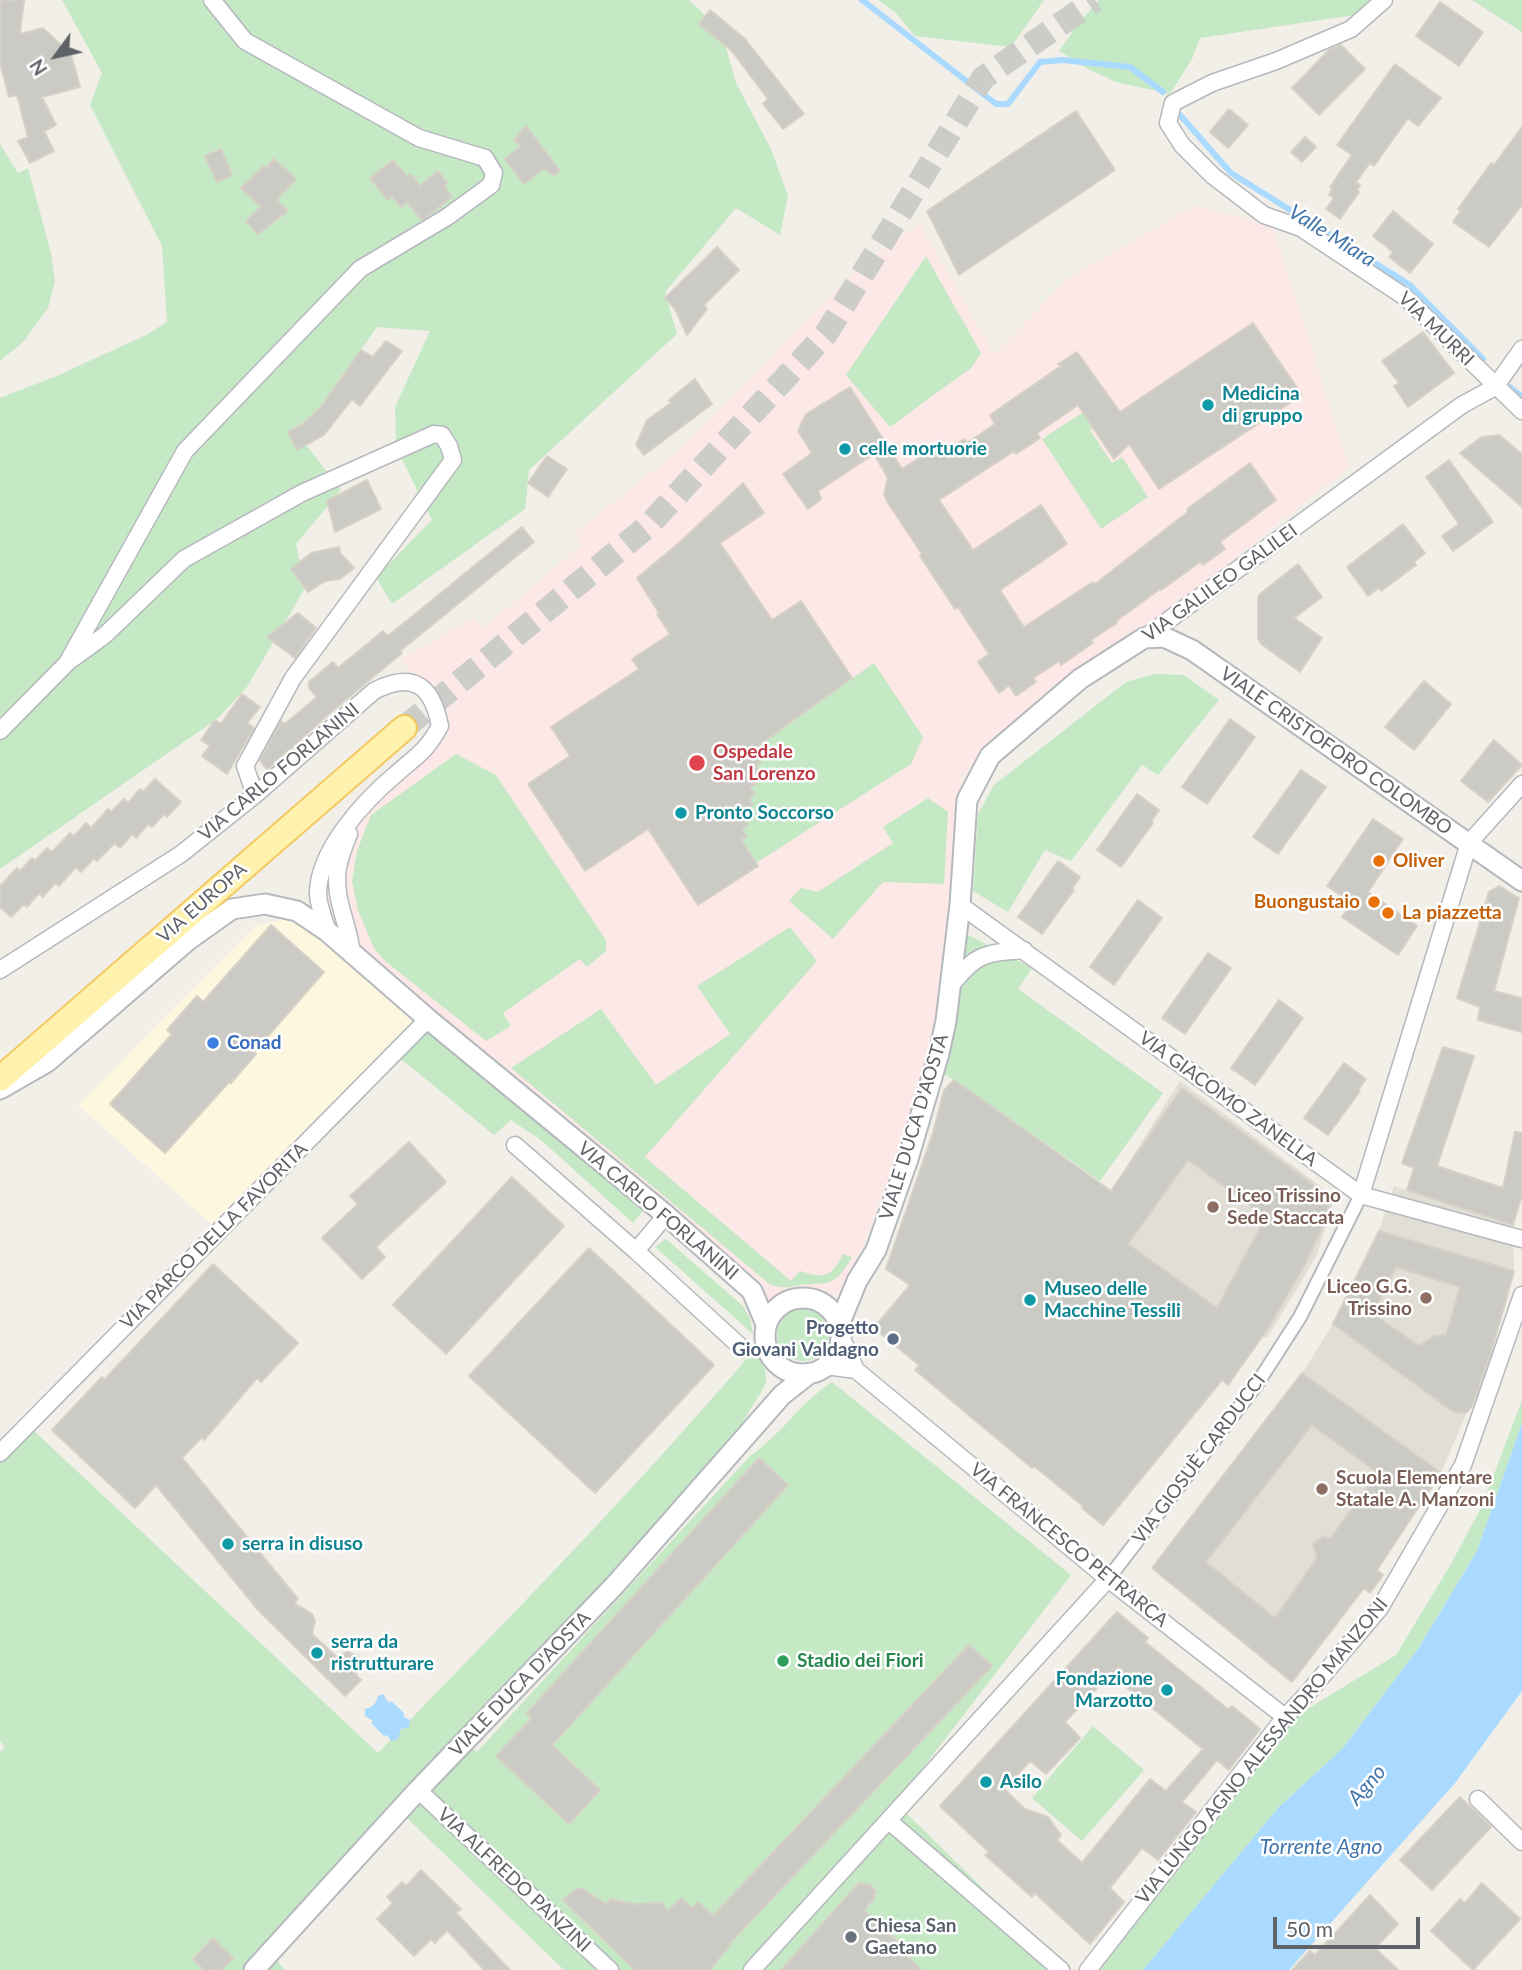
<!DOCTYPE html>
<html>
<head>
<meta charset="utf-8">
<style>
  body { margin:0 }
  #map { position:relative; width:1522px; height:1970px; overflow:hidden; background:#f1efe8; font-family:Lato,sans-serif }
  canvas { display:block }
  .north { position:absolute; left:21px; top:21px; width:70px; height:70px; -webkit-text-stroke:5px #fff; paint-order:stroke; rotate:237deg; font-size:19px; font-weight:700; line-height:28px; text-align:center; color:#5f6368 }
  .north::after { content:''; display:block; margin:auto; width:24px; height:32px; background:#5f6368; clip-path:polygon(50% 0,100% 100%,50% 72%,0 100%) }
  .scale { position:absolute; left:1273px; top:1917px; width:147px; height:32px; box-sizing:border-box; border:4px solid #5f6368; border-top:0; padding-left:9px; font-size:21px; line-height:24px; white-space:nowrap; color:#5f6368; -webkit-text-stroke:5px #fff; paint-order:stroke }
</style>
</head>
<body>
<div id="map">
<canvas width="1522" height="1970"></canvas>
<div class="north">N</div>
<div class="scale">50 m</div>
</div>
<script>
const ctx = document.querySelector('canvas').getContext('2d');
ctx.lineJoin = 'round';
function fill(path, color) { ctx.fillStyle = color; ctx.fill(path, 'evenodd'); }
function strokePath(path, color, width, dash) { ctx.strokeStyle = color; ctx.lineWidth = width; ctx.lineCap = dash ? 'butt' : 'round'; ctx.setLineDash(dash || []); ctx.stroke(path); }
function label(font, color, halo, rows, align = 'center') {
  ctx.font = font + ' Lato,sans-serif'; ctx.lineWidth = 5; ctx.setLineDash([]); ctx.textBaseline = 'middle'; ctx.strokeStyle = halo; ctx.fillStyle = color; for (const [text, x, y, turn = 0] of rows) {
    ctx.save(); ctx.translate(x, y); ctx.rotate((+turn || 0) * Math.PI / 180); ctx.textAlign = isNaN(turn) ? turn : align; if (halo) ctx.strokeText(text, 0, 0); ctx.fillText(text, 0, 0); ctx.restore();
  }
}
const commercial = new Path2D(`
  M310 913 427 1022 217 1229 78 1105 256 926Z`);
const education = new Path2D(`
  M1180 1081 1335 1197 1317 1255 1268 1337 1260 1338 1091 1217 1111 1191Z
  M1394 1186 1513 1225 1514 1271 1478 1396 1467 1412 1441 1473 1377 1569 1383 1575 1370 1593 1364 1589 1292 1682 1152 1568 1302 1374 1331 1327 1379 1231Z`);
const medical = new Path2D(`
  M1194 206 1273 226 1349 467 961 778V931L921 1092 865 1242 840 1293 806 1305 755 1301 310 913 350 818 431 748 440 714 401 659 473 618 485 627 581 545 573 534 676 453 865 261 920 224 994 354 1070 277Z`);
const green = new Path2D(`
  M62 0H689L701 11 725 44 736 83 771 149 788 196 780 235 736 208 665 292 677 334 529 470 525 509 392 604 376 577 432 520 396 447 395 407 430 331 377 327 300 437 341 490 296 544 305 588 247 687 217 719 0 869V398L59 375 146 335 167 322 162 246 90 105 102 73Z
  M878 0H1044L1011 47 915 36 895 12Z
  M1099 0H1370L1355 15 1200 38 1192 59 1170 94 1116 82 1090 70 1059 51 1077 25Z
  M1472 0H1522V32Z
  M0 144 18 173 28 168 51 253 55 281 48 308 24 341 0 361Z
  M926 256 981 353 971 368 890 427 846 375Z
  M1091 407 1101 422 1090 430 1112 463 1122 457 1148 497 1101 529 1042 439Z
  M874 663 923 737 911 764 756 863 741 840 747 836 742 829 748 825 745 819 750 815 746 809 749 798 754 794 750 787 757 783 753 777 756 766 761 762 757 756 759 745 763 742 761 739 771 736Z
  M1154 674 1184 675 1219 700 1158 775 1142 765 1071 861 1045 850 1008 912 973 891 978 814 994 785 1126 682Z
  M456 754 496 775 606 940V951L587 967 580 959 503 1013 511 1026 486 1041 385 961 374 948 358 911 352 881 357 851 371 815Z
  M928 798 948 812 944 884 883 882 833 939 789 901 801 888 818 892 893 843 883 827Z
  M790 927 817 961 645 1157 791 1281 800 1271C824 1279 832 1277 843 1254L852 1257C832 1292 828 1280 795 1286 784 1288 778 1288 768 1283L511 1068 601 1009 656 1085 730 1034 697 986Z
  M961 931 1032 968 1018 989 1163 1093 1100 1181 954 1080 929 1066Z
  M427 1022 646 1207 633 1223 541 1140 511 1120 494 1135 395 1054Z
  M666 1239 743 1306 750 1318 753 1334 655 1247Z
  M777 1335a26 26 0 1 1 52 0a26 26 0 1 1-52 0Z
  M754 1350C777 1383 763 1385 748 1414 745 1418 741 1425 740 1429 740 1436 744 1445 745 1451L472 1748 477 1752 750 1456C781 1435 801 1402 832 1382L1071 1575 896 1803 1066 1970H564L405 1816 273 1956 285 1970H0V1752L5 1747 0 1741V1461L31 1428 378 1753C506 1621 635 1490 754 1350Z
  M1522 1400V1423L1477 1551 1418 1649 1343 1748 1278 1808 1143 1970H1084L1286 1722 1396 1655 1451 1564 1482 1506Z
  M1093 1726 1144 1770 1082 1841 1032 1798Z`);
const water = new Path2D(`
  M1522 1423V1691L1455 1783 1289 1970H1143L1278 1808 1343 1748 1418 1649 1477 1551Z
  M383 1694 389 1703 391 1701 404 1713V1717L410 1720 409 1727 401 1729 398 1739 391 1741 387 1735 384 1736 371 1723 373 1721 365 1716V1709C373 1707 376 1704 378 1696Z`);
const stream = new Path2D(`
  M862 0 996 104H1008L1040 62 1062 60 1130 67 1163 92
  M1180 115 1231 173 1410 285 1483 359
  M1510 387 1522 397`);
const building = new Path2D(`
  M0 0H24L20 34 43 28 62 46V53L70 51 80 87 42 97 56 125 44 131 54 151 30 163 18 141 28 137 17 95 9 97 0 63Z
  M1440 2 1483 32 1459 66 1416 36Z
  M710 10 745 39 804 114 783 129 763 104 768 99 732 51 699 24Z
  M1341 45 1365 69 1319 115 1292 88 1329 50Z
  M1395 64 1441 98 1418 126 1408 118 1374 166 1370 163 1356 182 1360 185 1357 190 1359 192 1340 219 1326 209 1334 198 1329 195 1332 189 1330 187 1352 155 1337 145Z
  M1229 109 1248 125 1228 148 1210 132Z
  M1076 111 1115 170 959 275 927 211Z
  M526 126 560 171 554 176 544 168 524 184 505 159 521 146 514 140Z
  M1522 127V205L1489 247 1453 222 1461 211 1458 209 1491 163 1494 165Z
  M1305 137 1316 147 1302 162 1291 152Z
  M221 149 232 175 217 182 205 156Z
  M274 159 296 179 276 200 288 211 258 234 246 221 261 207 241 188 263 166 266 168Z
  M393 160 407 177 411 174 420 186 438 171 447 183 444 186 452 197 422 220 407 202 401 207 392 196 388 200 370 178Z
  M1393 211 1433 244 1410 273 1389 257 1393 252 1373 236Z
  M717 247 739 270 704 305 707 309 687 335 675 309 665 298Z
  M1253 323 1302 395 1159 489 1129 444 1114 459 1078 405 1037 433 1040 438 1016 454 1014 451 939 500 973 550 1041 505 1067 544 1000 590 1024 627 1093 582 1095 584 1188 512 1187 509 1250 463 1276 500 1220 542 1225 549 1203 565 1200 562 1161 590 1160 589 1116 621 1117 623 1091 640 1093 643 1061 665 1059 661 1033 678 1036 682 1016 696 1009 685 999 693 978 662 989 654 958 607 955 609 920 556 922 554 888 503 884 494 888 478 874 454 818 491 821 499 808 509 783 474 812 453 798 431 806 414 850 387 902 469 933 449 938 456 964 439 967 443 995 424 990 415 1061 366 1058 364 1077 352 1120 412Z
  M1423 332 1454 373 1408 407 1394 386 1399 383 1382 361Z
  M386 341 402 351 360 406 352 399 324 435 297 450 288 432 304 423 321 407 361 350 373 357Z
  M695 379 712 404 644 455 636 445 647 420 671 403 669 400Z
  M1499 435 1522 454V507L1460 453 1482 437Z
  M547 456 567 469 548 497 528 483Z
  M1449 460 1493 522 1453 551 1442 536 1459 524 1426 477Z
  M367 480 381 509 335 532 327 501Z
  M743 483 764 513 720 543 772 620 801 601 852 678 759 745 764 751 757 756 761 762 756 766 760 772 753 777 757 783 750 788 755 794 749 798 753 805 746 809 751 815 745 819 748 825 742 829 747 836 741 840 758 866 698 905 648 829 585 871 528 784 570 756 551 727 639 669 632 659 670 634 657 614 659 613 637 578 679 543Z
  M1403 524 1425 553 1414 562 1416 565 1381 591 1379 588 1368 596 1347 567Z
  M522 527 534 542 400 651 402 653 330 713 267 770 260 760 281 721 285 724 317 697 309 688V682L333 662 338 668 383 631 388 636Z
  M339 547 340 553 354 568 340 579 325 581 308 592 291 569 311 553Z
  M1298 564 1322 597 1294 618 1322 638 1300 672 1261 644 1258 638V598L1260 594Z
  M298 613 316 628 295 658 267 637Z
  M1424 681 1451 704 1414 750 1385 727Z
  M242 694 260 707 247 723 254 728 227 774 202 756 210 746 201 740 215 720 221 724Z
  M1230 719 1255 737 1207 804 1182 787Z
  M1494 740 1522 765 1488 802 1461 781Z
  M1301 770 1326 787 1278 854 1253 837Z
  M155 779 181 802 167 817 164 814 152 827 148 824 136 838 132 834 120 848 115 843 97 861 94 858 81 872 76 867 59 886 55 883 43 897 39 893 27 907 24 904 11 917 0 907V886L17 868 20 871 32 858 35 861 47 848 52 852 70 833 74 836 86 823 91 828 108 809 111 812 124 799 128 803 140 789 143 792Z
  M1137 794 1159 810 1151 822 1153 823 1121 867 1097 850Z
  M1373 819 1403 839 1368 892 1417 926 1398 955 1342 917 1352 903 1327 886Z
  M1058 861 1080 877 1072 889 1074 890 1042 934 1018 917Z
  M1499 886 1519 898 1494 991 1522 998V1032L1478 1020 1480 1007 1457 998 1489 892Z
  M1138 900 1162 918 1114 985 1090 967Z
  M271 925 324 972 254 1052 256 1054 231 1083 229 1082 165 1153 110 1104 172 1034 167 1030 197 996 203 1002Z
  M1208 953 1231 968 1185 1034 1162 1018Z
  M1279 1000 1303 1018 1255 1085 1231 1068Z
  M1443 1047 1474 1056 1437 1166 1503 1188 1515 1132 1522 1133V1195L1513 1225 1407 1190 1414 1168 1402 1163Z
  M1344 1063 1366 1079 1358 1090 1360 1091 1328 1135 1304 1118Z
  M954 1080 1111 1191 1182 1088 1331 1198 1323 1226 1305 1264 1269 1327 1228 1385 1222 1380 1103 1525 1082 1508 1083 1506 1034 1466 1032 1468 915 1370 919 1365 874 1328 910 1285 886 1269 933 1133 944 1090ZM1188 1160 1266 1217 1217 1308 1128 1244Z
  M409 1142 446 1182 376 1247 385 1257 362 1279 322 1238 358 1204 350 1196Z
  M512 1177 564 1226 446 1354 393 1305Z
  M1379 1231 1514 1271 1491 1353 1472 1406 1467 1412 1459 1413 1452 1411 1333 1324ZM1396 1267 1460 1287 1446 1335 1434 1336 1419 1346 1373 1314Z
  M589 1248 714 1365 595 1493 469 1376Z
  M213 1264 298 1343 261 1382 257 1378 204 1440 202 1437 182 1458 298 1599 294 1603 312 1614 315 1621 312 1634 337 1657 347 1652 358 1656 360 1663 356 1675 361 1680 345 1696 259 1611 156 1485 135 1508 52 1430 102 1377 104 1380Z
  M1302 1373 1441 1473 1377 1570 1383 1575 1370 1593 1364 1588 1292 1682 1152 1568ZM1312 1425 1378 1473 1330 1539 1323 1536 1313 1544 1317 1558 1275 1618 1206 1562Z
  M759 1458 788 1485 552 1745 600 1790 569 1824 496 1756 532 1718 526 1714Z
  M1117 1612 1148 1638 1145 1642 1228 1709 1232 1706 1260 1729 1229 1770 1217 1760 1182 1802 1196 1812 1158 1860 1142 1848 1110 1888 1124 1902 1090 1944 1035 1893 1032 1897 985 1855 989 1852 940 1806ZM1110 1674 1203 1749 1166 1791 1150 1779 1082 1863 1057 1840 1061 1835 1048 1817 1025 1809 1004 1789 1030 1761 1046 1774 1080 1738 1065 1722Z
  M969 1645 992 1666 729 1944 730 1945 710 1970H635L563 1900 577 1889H583L606 1904 611 1899 632 1904 662 1903 668 1911 681 1898 692 1908 698 1902 713 1916Z
  M1460 1797 1491 1827 1432 1890 1400 1860Z
  M421 1870 461 1909 456 1913 510 1970H484L447 1930 435 1943 431 1939 414 1956 377 1919 393 1903 387 1897 402 1882 406 1886Z
  M859 1883 870 1885 876 1891 873 1900 864 1910 903 1947 901 1950 921 1970H781Z
  M1482 1883 1520 1919 1473 1970 1431 1931 1460 1899 1465 1903Z
  M1370 1895 1398 1924 1375 1948 1398 1970H1292L1310 1951 1315 1955Z
  M213 1938 233 1958 221 1970H204L193 1959Z`);
const primaryTunnel = new Path2D(`
  M404 728 648 526 826 334 983 78 1095 0`);
const pedestrian = new Path2D(`
  M1108 1579 1257 1384 1300 1317 1361 1195`);
const minor = new Path2D(`
  M1384 0 1351 29 1276 61 1212 83 1173 103 1168 123 1182 145 1213 176 1264 215 1301 228 1405 297 1522 411
  M1144 638 1462 405 1495 387 1522 349
  M72 659 105 635 184 559 302 493 434 434 442 435 449 446 453 460 293 678 245 766 255 795
  M0 731 67 663 185 451 360 269 447 217 491 185 494 173 485 158 419 138 245 41 212 0
  M349 834C344 847 337 862 337 877 336 904 350 928 352 955
  M960 905 1361 1195 1522 1239
  M0 970 181 854 255 795 374 691C413 671 432 685 440 726 426 752 417 755 396 774 365 800 317 851 318 895 319 907 324 920 328 932
  M950 987C975 954 984 953 1024 950
  M515 1145 636 1251 743 1349
  M1361 1195 1469 843 1522 784
  M636 1251 666 1215
  M841 1336 856 1370 1108 1579 1285 1717
  M826 1366 856 1370
  M0 1453 428 1019
  M418 1790 610 1970
  M1478 1799 1522 1842
  M889 1821 1061 1970
  M752 1970 1108 1579
  M1088 1970 1285 1717 1307 1694 1380 1608 1463 1465 1522 1295`);
const tertiary = new Path2D(`
  M0 1089 47 1062 187 941 232 909 265 904 297 911 328 932 428 1019 666 1215 752 1291 766 1324
  M765 1336a38 38 0 1 1 76 0a38 38 0 1 1-76 0Z
  M839 1325 857 1281 876 1250 908 1159 939 1053 946 1021 960 905 967 800 990 756 1080 679 1144 638 1164 637 1192 650 1522 881
  M254 1970 418 1790 615 1585 782 1395 810 1373`);
const primary = new Path2D(`
  M0 1079 404 728`);
const markers = [
  [1208,405,7,"#0f9aa8"],
  [845,449,7,"#0f9aa8"],
  [697,763,9,"#e0444e"],
  [681,813,7,"#0f9aa8"],
  [1379,861,7,"#e8710a"],
  [1374,902,7,"#e8710a"],
  [1388,913,7,"#e8710a"],
  [213,1043,7,"#3f7fe0"],
  [1213,1207,7,"#8d6e63"],
  [1426,1298,7,"#8d6e63"],
  [1030,1300,7,"#0f9aa8"],
  [893,1339,7,"#5c6f8a"],
  [1322,1489,7,"#8d6e63"],
  [228,1544,7,"#0f9aa8"],
  [317,1653,7,"#0f9aa8"],
  [783,1661,7,"#2e9e5b"],
  [1167,1690,7,"#0f9aa8"],
  [986,1782,7,"#0f9aa8"],
  [851,1937,7,"#6b7280"]
];
const streetNames = [
  ["VIA MURRI",1436,329,44],
  ["VIA GALILEO GALILEI",1220,583,-36],
  ["VIALE CRISTOFORO COLOMBO",1336,751,35],
  ["VIA CARLO FORLANINI",279,772,-40],
  ["VIA EUROPA",202,903,-41],
  ["VIA GIACOMO ZANELLA",1228,1099,36],
  ["VIALE DUCA D'AOSTA",914,1127,-73],
  ["VIA CARLO FORLANINI",658,1211,40],
  ["VIA PARCO DELLA FAVORITA",214,1236,-45],
  ["VIA GIOSUÈ CARDUCCI",1199,1459,-53],
  ["VIA FRANCESCO PETRARCA",1069,1545,39],
  ["VIALE DUCA D'AOSTA",520,1684,-46],
  ["VIA LUNGO AGNO ALESSANDRO MANZONI",1262,1751,-51],
  ["VIA ALFREDO PANZINI",514,1880,43]
];
const cultureNames = [
  ["Medicina",1222,394],
  ["di gruppo",1222,416],
  ["celle mortuorie",859,449],
  ["Pronto Soccorso",695,813],
  ["Museo delle",1044,1289],
  ["Macchine Tessili",1044,1311],
  ["serra in disuso",242,1544],
  ["serra da",331,1642],
  ["ristrutturare",331,1664],
  ["Fondazione",1153,1679,"right"],
  ["Marzotto",1153,1701,"right"],
  ["Asilo",1000,1782]
];
const healthNames = [
  ["Ospedale",713,752],
  ["San Lorenzo",713,774]
];
const foodNames = [
  ["Oliver",1393,861],
  ["Buongustaio",1360,902,"right"],
  ["La piazzetta",1402,913]
];
const shopNames = [
  ["Conad",227,1043]
];
const educationNames = [
  ["Liceo Trissino",1227,1196],
  ["Sede Staccata",1227,1218],
  ["Liceo G.G.",1412,1287,"right"],
  ["Trissino",1412,1309,"right"],
  ["Scuola Elementare",1336,1478],
  ["Statale A. Manzoni",1336,1500]
];
const serviceNames = [
  ["Progetto",879,1328],
  ["Giovani Valdagno",879,1350]
];
const leisureNames = [
  ["Stadio dei Fiori",797,1661]
];
const worshipNames = [
  ["Chiesa San",865,1926],
  ["Gaetano",865,1948]
];
const waterNames = [
  ["Valle Miara",1332,236,32],
  ["Agno",1367,1785,-49],
  ["Torrente Agno",1321,1847]
];
fill(commercial, '#fef7e0');
fill(education, '#e1ded6');
fill(medical, '#fce8e6');
fill(green, '#c5e8c5');
fill(water, '#aadaff');
strokePath(stream, '#aadaff', 6);
fill(building, '#cccac5');
strokePath(building, '#d6d1c6', 2);
strokePath(primaryTunnel, '#ccccc8', 24, [24, 12]);
strokePath(pedestrian, '#b5b8bc', 16);
strokePath(minor, '#b5b8bc', 19);
strokePath(tertiary, '#b5b8bc', 23);
strokePath(primary, '#f2c960', 28);
strokePath(pedestrian, '#fff', 12);
strokePath(minor, '#fff', 16);
strokePath(tertiary, '#fff', 19);
strokePath(primary, '#fff2af', 24);
for (const [x, y, r, color] of markers) { const dot = new Path2D(); dot.arc(x, y, r, 0, 2 * Math.PI); ctx.fillStyle = color; ctx.fill(dot); strokePath(dot, '#fff', 2.5); }
label('19px', '#5f6368', '#fff', streetNames);
label('bold 19px', '#0d838f', '#fff', cultureNames, 'left');
label('bold 19px', '#be3a42', '#fff', healthNames, 'left');
label('bold 19px', '#c56008', '#fff', foodNames, 'left');
label('bold 19px', '#366cbe', '#fff', shopNames, 'left');
label('bold 19px', '#785e54', '#fff', educationNames, 'left');
label('bold 19px', '#4e5e75', '#fff', serviceNames, 'right');
label('bold 19px', '#27864d', '#fff', leisureNames, 'left');
label('bold 19px', '#5b616d', '#fff', worshipNames, 'left');
label('italic 21px', '#4174aa', '#fff', waterNames);
</script>
</body>
</html>
